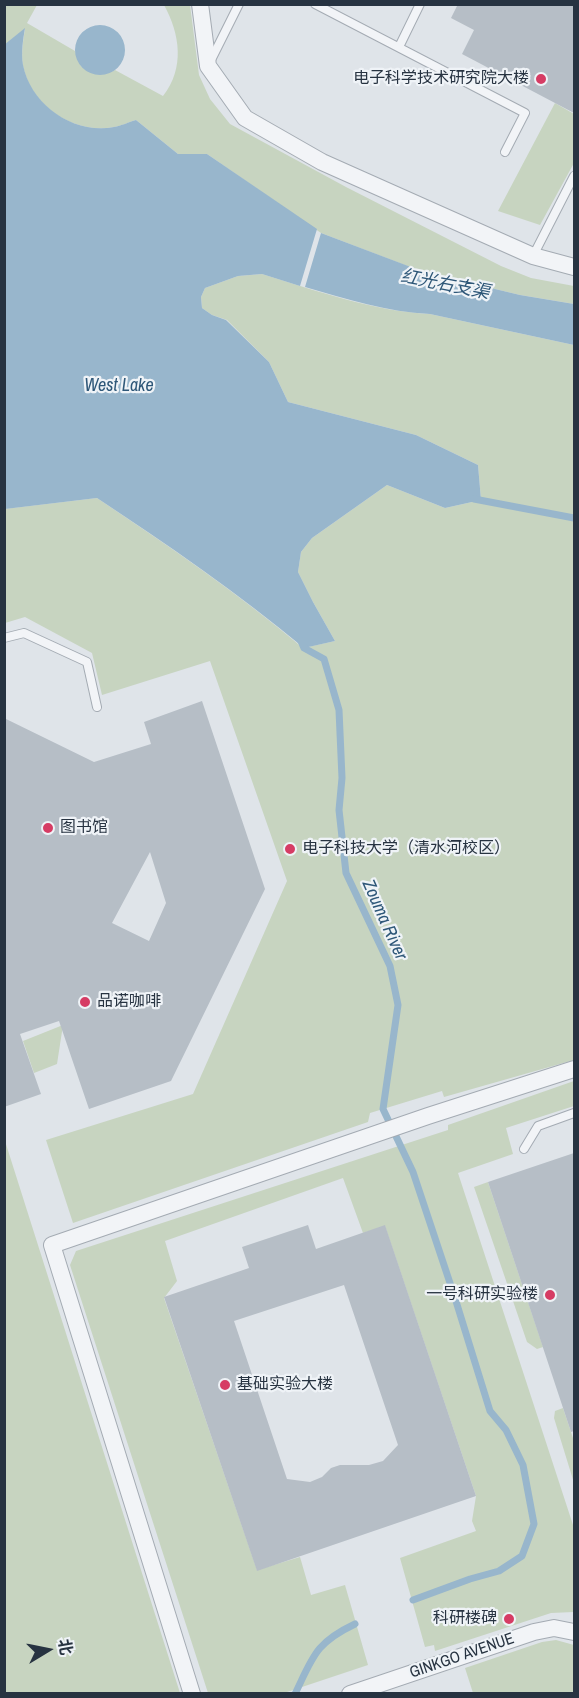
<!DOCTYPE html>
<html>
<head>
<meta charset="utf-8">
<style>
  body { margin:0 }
  #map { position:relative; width:579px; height:1698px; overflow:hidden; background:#dfe4e9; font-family:"Archivo Narrow","Noto Sans SC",sans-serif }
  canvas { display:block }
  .frame { position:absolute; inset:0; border:6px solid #273341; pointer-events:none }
  .north { position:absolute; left:18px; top:1620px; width:60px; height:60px; -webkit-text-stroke:4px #eff3f7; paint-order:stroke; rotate:80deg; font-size:16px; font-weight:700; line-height:24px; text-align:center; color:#273341 }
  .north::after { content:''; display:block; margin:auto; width:21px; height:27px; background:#273341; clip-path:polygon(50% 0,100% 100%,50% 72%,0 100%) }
</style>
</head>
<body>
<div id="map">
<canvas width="579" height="1698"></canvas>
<div class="frame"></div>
<div class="north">北</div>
</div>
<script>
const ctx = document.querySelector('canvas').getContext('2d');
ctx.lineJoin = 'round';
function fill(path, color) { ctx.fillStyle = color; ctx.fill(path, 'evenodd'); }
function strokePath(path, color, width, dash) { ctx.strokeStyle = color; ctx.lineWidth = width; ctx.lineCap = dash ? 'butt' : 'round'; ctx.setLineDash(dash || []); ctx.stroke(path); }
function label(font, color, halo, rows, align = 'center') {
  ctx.font = font + ' "Archivo Narrow","Noto Sans SC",sans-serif'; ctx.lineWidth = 4.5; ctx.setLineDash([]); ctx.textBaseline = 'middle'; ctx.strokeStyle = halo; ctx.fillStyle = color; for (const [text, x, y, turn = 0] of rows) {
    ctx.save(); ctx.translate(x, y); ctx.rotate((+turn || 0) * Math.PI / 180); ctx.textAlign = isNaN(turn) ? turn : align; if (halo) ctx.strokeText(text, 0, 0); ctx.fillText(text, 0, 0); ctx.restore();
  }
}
const green = new Path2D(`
  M5 5H37L27 23 75 51 81 66 87 71 111 72 115 70 163 96C185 68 180 34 164 5H190L199 75 210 99 230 124 346 187 501 266 531 278 574 286V304L520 295 423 272 321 233 207 154H178L136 120C129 122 122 126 114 127 74 135 31 106 23 66 21 53 23 41 25 29L5 45Z
  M555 103 574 114V163L540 225 498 211Z
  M262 274C317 291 373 311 430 314L574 345V1060L444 1097 442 1091 370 1113 368 1122 73 1223 46 1140 193 1094 287 881 210 661 102 695 92 653 25 617 5 623 4 509 97 498C167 545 238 593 303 648L335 641 313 602 298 572 301 552 312 538 387 485 445 508 481 500 478 465 416 435 288 402 269 362 227 320 212 315 202 308 201 297 205 288 238 276Z
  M63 1025 57 1064 34 1073 23 1041Z
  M574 1081V1106L506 1128 513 1154 458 1173 574 1528V1612L551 1613 435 1651 434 1645 425 1647 400 1558 476 1531 472 1521 476 1496 385 1226 363 1233 343 1178 165 1241 177 1281 164 1298 257 1570 300 1557 311 1595 345 1585 368 1665 284 1693H208L70 1265 76 1251 448 1130V1125Z
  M5 1141 180 1693H5Z
  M488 1182 543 1347 537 1349 527 1342 474 1187Z
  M563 1408 574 1441V1483L554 1418 555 1411Z
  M556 1640 574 1645V1693H473L465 1668 542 1642Z`);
const water = new Path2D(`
  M75 50a25 25 0 1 1 50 0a25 25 0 1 1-50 0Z
  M25 28C23 40 21 52 23 65 31 105 74 135 114 127 121 126 129 122 136 120L178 154H207L317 229 300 286 262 274 238 276 205 288 201 297 202 308 212 315 226 320 269 362 288 402 416 435 478 465 481 500 445 508 387 485 312 538 301 552 298 572 313 602 335 641 304 648C238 593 168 545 97 498L5 509 4 45Z
  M321 233 424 272 520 295 574 304V345L430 314C388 312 346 299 305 287Z`);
const stream = new Path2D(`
  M474 499 574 518
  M301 641 304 648 324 659 339 710 342 778 339 810 346 873 390 966 398 1005 383 1109 413 1172 455 1298 490 1411 506 1430 523 1465 534 1524 522 1556 499 1571 470 1579 413 1600
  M295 1694C313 1657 315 1643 355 1624`);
const building = new Path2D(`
  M458 4H574V113L462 54 474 30 451 18Z
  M202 701 265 889 171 1081 89 1109 59 1021 20 1034 41 1094 4 1107V718L94 762 151 744 144 722ZM150 852 166 903 149 941 112 923Z
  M574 1153V1431L571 1432 488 1182Z
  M308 1225 316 1249 385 1225 476 1496 257 1571 164 1297 249 1268 242 1247ZM344 1285 398 1445 383 1461 369 1465H340L331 1468 322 1477 310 1482 287 1479 234 1321Z`);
const lane = new Path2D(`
  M315 4 525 113 505 152
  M399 47 420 4
  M211 60 239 4
  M533 256 574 176
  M4 638 24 633 87 662 97 707
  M524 1149 538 1126 574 1113`);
const street = new Path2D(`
  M200 4 208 66 245 118 322 162 533 256 574 267
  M192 1694 52 1245 428 1116 574 1069
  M350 1694 534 1632 554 1628 574 1632`);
const markers = [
  [541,79,6,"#d63c64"],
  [48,828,6,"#d63c64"],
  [290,849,6,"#d63c64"],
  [85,1002,6,"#d63c64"],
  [550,1295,6,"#d63c64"],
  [225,1385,6,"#d63c64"],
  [509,1619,6,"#d63c64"]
];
const poiNames = [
  ["电子科学技术研究院大楼",529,79,"right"],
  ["图书馆",60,828],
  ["电子科技大学（清水河校区）",302,849],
  ["品诺咖啡",97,1002],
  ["一号科研实验楼",538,1295,"right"],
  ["基础实验大楼",237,1385],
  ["科研楼碑",497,1619,"right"]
];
const streetNames = [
  ["GINKGO AVENUE",462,1656,-19]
];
const waterNames = [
  ["红光右支渠",445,285,11],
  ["West Lake",119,386],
  ["Zouma River",384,920,66]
];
fill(green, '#c7d4c0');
fill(water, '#98b6cc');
strokePath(stream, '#98b6cc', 7);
fill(building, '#b6bec6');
strokePath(lane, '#a4abb3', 10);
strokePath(street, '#a4abb3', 18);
strokePath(lane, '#f2f4f7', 8);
strokePath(street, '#f2f4f7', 16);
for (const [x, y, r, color] of markers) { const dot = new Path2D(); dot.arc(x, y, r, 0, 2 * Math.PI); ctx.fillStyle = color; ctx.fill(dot); strokePath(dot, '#eff3f7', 2); }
label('16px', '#273341', '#eff3f7', poiNames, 'left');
label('16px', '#273341', '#eff3f7', streetNames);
label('italic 18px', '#2e5778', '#eff3f7', waterNames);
</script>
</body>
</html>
